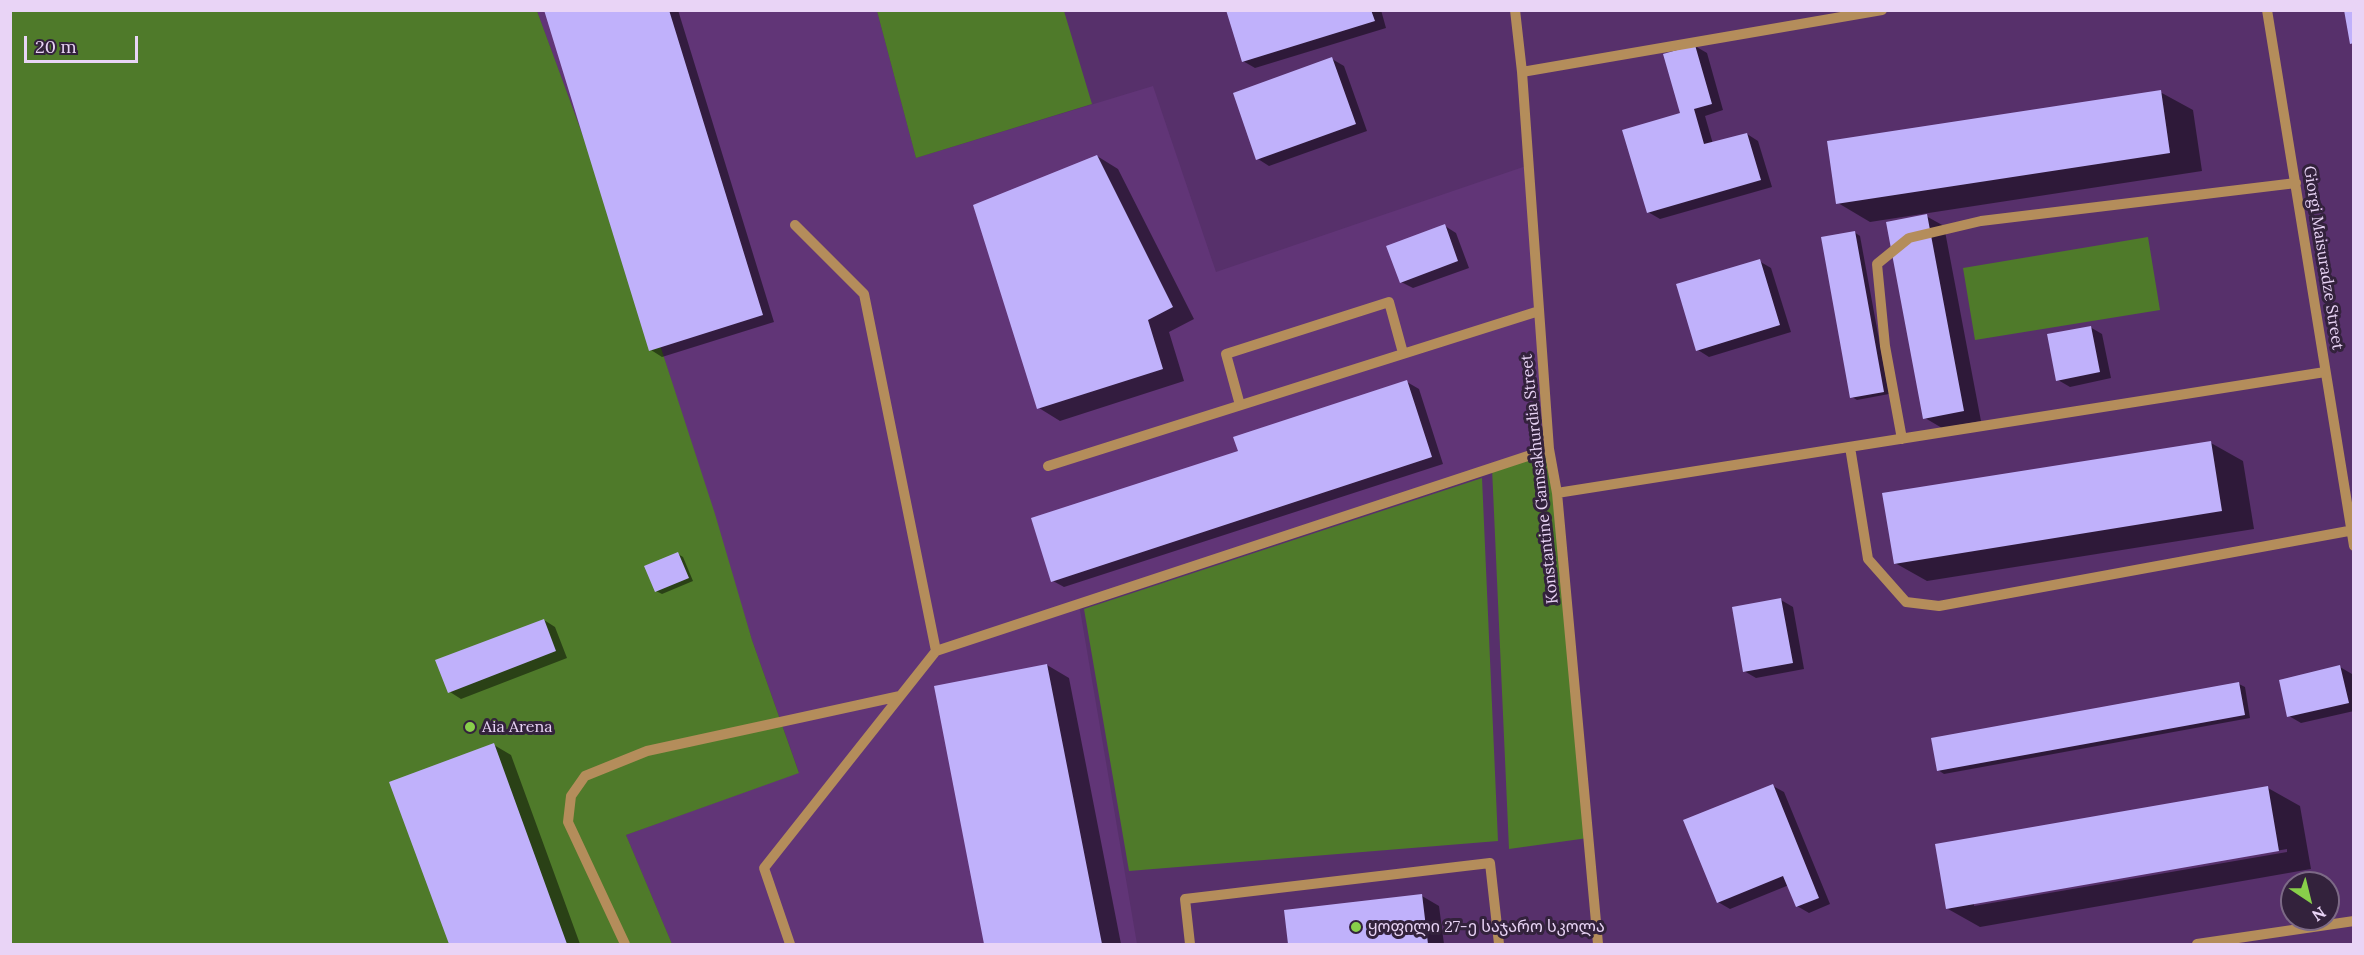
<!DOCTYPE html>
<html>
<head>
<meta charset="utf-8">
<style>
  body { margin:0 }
  #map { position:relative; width:2364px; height:955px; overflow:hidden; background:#57306b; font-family:Lora,serif }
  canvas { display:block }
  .frame { position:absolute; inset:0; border:12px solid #e9d4f6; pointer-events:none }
  .north { position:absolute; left:2280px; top:871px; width:60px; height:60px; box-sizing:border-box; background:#33223c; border:2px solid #7c6986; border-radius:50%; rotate:145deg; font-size:16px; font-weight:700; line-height:24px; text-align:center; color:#e9d4f6 }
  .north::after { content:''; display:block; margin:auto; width:21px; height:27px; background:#88cf4a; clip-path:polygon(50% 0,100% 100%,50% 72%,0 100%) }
  .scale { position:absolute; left:24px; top:36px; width:114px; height:27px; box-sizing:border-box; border:3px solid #e9d4f6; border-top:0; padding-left:8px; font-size:18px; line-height:21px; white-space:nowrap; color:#e9d4f6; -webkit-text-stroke:4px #33223c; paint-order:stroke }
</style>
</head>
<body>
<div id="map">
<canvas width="2364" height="955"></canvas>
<div class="frame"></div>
<div class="north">N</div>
<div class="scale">20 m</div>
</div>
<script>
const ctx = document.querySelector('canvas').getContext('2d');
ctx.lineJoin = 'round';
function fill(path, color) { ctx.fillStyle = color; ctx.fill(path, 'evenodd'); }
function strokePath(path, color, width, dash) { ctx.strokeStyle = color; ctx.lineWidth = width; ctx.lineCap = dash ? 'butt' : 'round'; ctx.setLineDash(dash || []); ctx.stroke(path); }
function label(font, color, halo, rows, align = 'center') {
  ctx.font = font + ' Lora,"Noto Sans Georgian",serif'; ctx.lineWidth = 6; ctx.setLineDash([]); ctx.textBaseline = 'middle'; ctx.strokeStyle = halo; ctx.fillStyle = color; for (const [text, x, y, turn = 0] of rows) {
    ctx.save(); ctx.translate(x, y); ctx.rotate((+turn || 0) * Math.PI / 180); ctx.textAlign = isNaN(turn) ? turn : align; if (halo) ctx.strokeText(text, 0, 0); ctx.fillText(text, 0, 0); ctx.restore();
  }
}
const built = new Path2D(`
  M537 11H877L916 158 1153 86 1216 272 1529 165 1549 449 1079 604 1137 944H672L626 835 799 772 752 640 661 348Z`);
const green = new Path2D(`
  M10 11H537L661 348 715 514 752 640 799 773 626 835 672 944H11Z
  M877 11H1064L1092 104 916 158Z
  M2148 237 2160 310 1975 340 1963 268Z
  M1549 449 1588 838 1509 849 1492 468Z
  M1482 478 1498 841 1129 871 1084 609Z`);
const shadow = new Path2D(`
  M546 10H678L774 322 662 357 651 350Z
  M1228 10H1381L1386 28 1255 68 1243 61Z
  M1695 46 1707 53 1723 110 1705 116 1713 144 1747 134 1758 141 1772 187 1660 219 1648 212 1681 114Z
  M1332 59 1344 66 1367 131 1269 166 1258 159Z
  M2160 92 2193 110 2202 171 1870 222 1838 203Z
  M1097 156 1118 169 1194 319 1169 332 1184 381 1060 421 1039 408Z
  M1926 216 1944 226 1981 421 1942 428 1925 418Z
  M1445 226 1456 233 1469 268 1413 288 1401 282Z
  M1854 232 1860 236 1889 394 1857 400 1852 397Z
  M1759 261 1771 268 1791 332 1709 357 1698 350Z
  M2090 327 2102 334 2111 378 2070 387 2058 380Z
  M1407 382 1419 389 1443 464 1064 587 1053 581 1239 452Z
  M2211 443 2243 461 2254 529 1927 581 1895 563Z
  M678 554 683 557 693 581 662 594 656 591Z
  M1781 600 1793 607 1804 669 1756 678 1744 671Z
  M544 620 555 627 567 658 461 699 450 692Z
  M1047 665 1069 678 1121 944H985L935 687Z
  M2340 667 2352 674 2354 711 2301 723 2289 716Z
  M2239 684 2245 687 2250 718 1944 774 1938 770Z
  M494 745 511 755 580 944H450L391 783Z
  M1773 786 1784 792 1830 904 1809 913 1797 906 1789 885 1730 909 1718 902Z
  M2268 788 2300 806 2311 869 1980 927 1948 909ZM2287 849V852L1974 906V903Z
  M1422 896 1439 906 1444 944H1289L1286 911Z`);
const building = new Path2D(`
  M544 10H669L763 315 649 351Z
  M1226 10H1371L1375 21 1242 62Z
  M2344 10H2354V43L2350 44Z
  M1695 45 1712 104 1694 109 1704 144 1747 133 1761 180 1647 213 1622 130 1680 113 1663 54Z
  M1332 57 1356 124 1256 160 1233 93Z
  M2161 90 2170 153 1836 204 1827 141Z
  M1097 155 1173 307 1148 320 1163 369 1037 409 973 205Z
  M1927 214 1964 411 1923 419 1886 222Z
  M1445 224 1458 261 1400 283 1386 246Z
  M1855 231 1884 392 1850 398 1821 237Z
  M1760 259 1780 325 1696 351 1676 284Z
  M2091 326 2100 372 2056 381 2047 334Z
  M1407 380 1432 457 1051 582 1031 518 1238 451 1233 437Z
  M2211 441 2222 511 1894 564 1882 493Z
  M678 552 689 578 655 592 644 566Z
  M1781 598 1793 663 1743 672 1732 607Z
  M544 619 556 651 448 693 435 660Z
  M1047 664 1102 944H984L934 686Z
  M2340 665 2349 703 2287 717 2279 680Z
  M2239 682 2245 715 1937 771 1931 738Z
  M494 743 567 944H449L389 782Z
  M1773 784 1819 898 1796 907 1783 876 1717 903 1683 820Z
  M2268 786 2279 851 1946 909 1935 844Z
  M1422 894 1428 944H1288L1284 910Z`);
const minor = new Path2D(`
  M1515 10 1522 72 1549 449 1557 493 1598 944
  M2267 10 2354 546
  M1522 72 1882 10
  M795 225 864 294 936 651
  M1240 405 1226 354 1389 302 1403 353
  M1902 439 1885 346 1877 264 1909 238 1981 221 2296 183
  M1850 447 1868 559 1906 602 1939 606 2354 530
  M1048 466 1539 311
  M1557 493 2325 372
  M625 944 568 822 571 796 585 776 647 751 900 696
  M790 944 764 868 936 651 1549 449
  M1190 944 1185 899 1490 863 1499 944
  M2197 944 2354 921`);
const markers = [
  [470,727,6,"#88cf4a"],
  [1356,927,6,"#88cf4a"]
];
const streetNames = [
  ["Giorgi Maisuradze Street",2323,258,81],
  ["Konstantine Gamsakhurdia Street",1540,479,-96]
];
const poiNames = [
  ["Aia Arena",482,727],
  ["ყოფილი 27-ე საჯარო სკოლა",1368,927]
];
fill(built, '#613577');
fill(green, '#4f7a2a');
fill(shadow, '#0007');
fill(building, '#c0b1fb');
strokePath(minor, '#b48d5b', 10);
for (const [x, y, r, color] of markers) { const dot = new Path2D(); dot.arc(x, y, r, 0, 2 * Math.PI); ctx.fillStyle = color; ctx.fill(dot); strokePath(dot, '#33223c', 2); }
label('16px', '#e9d4f6', '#33223c', streetNames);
label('16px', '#e9d4f6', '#33223c', poiNames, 'left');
</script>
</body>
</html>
